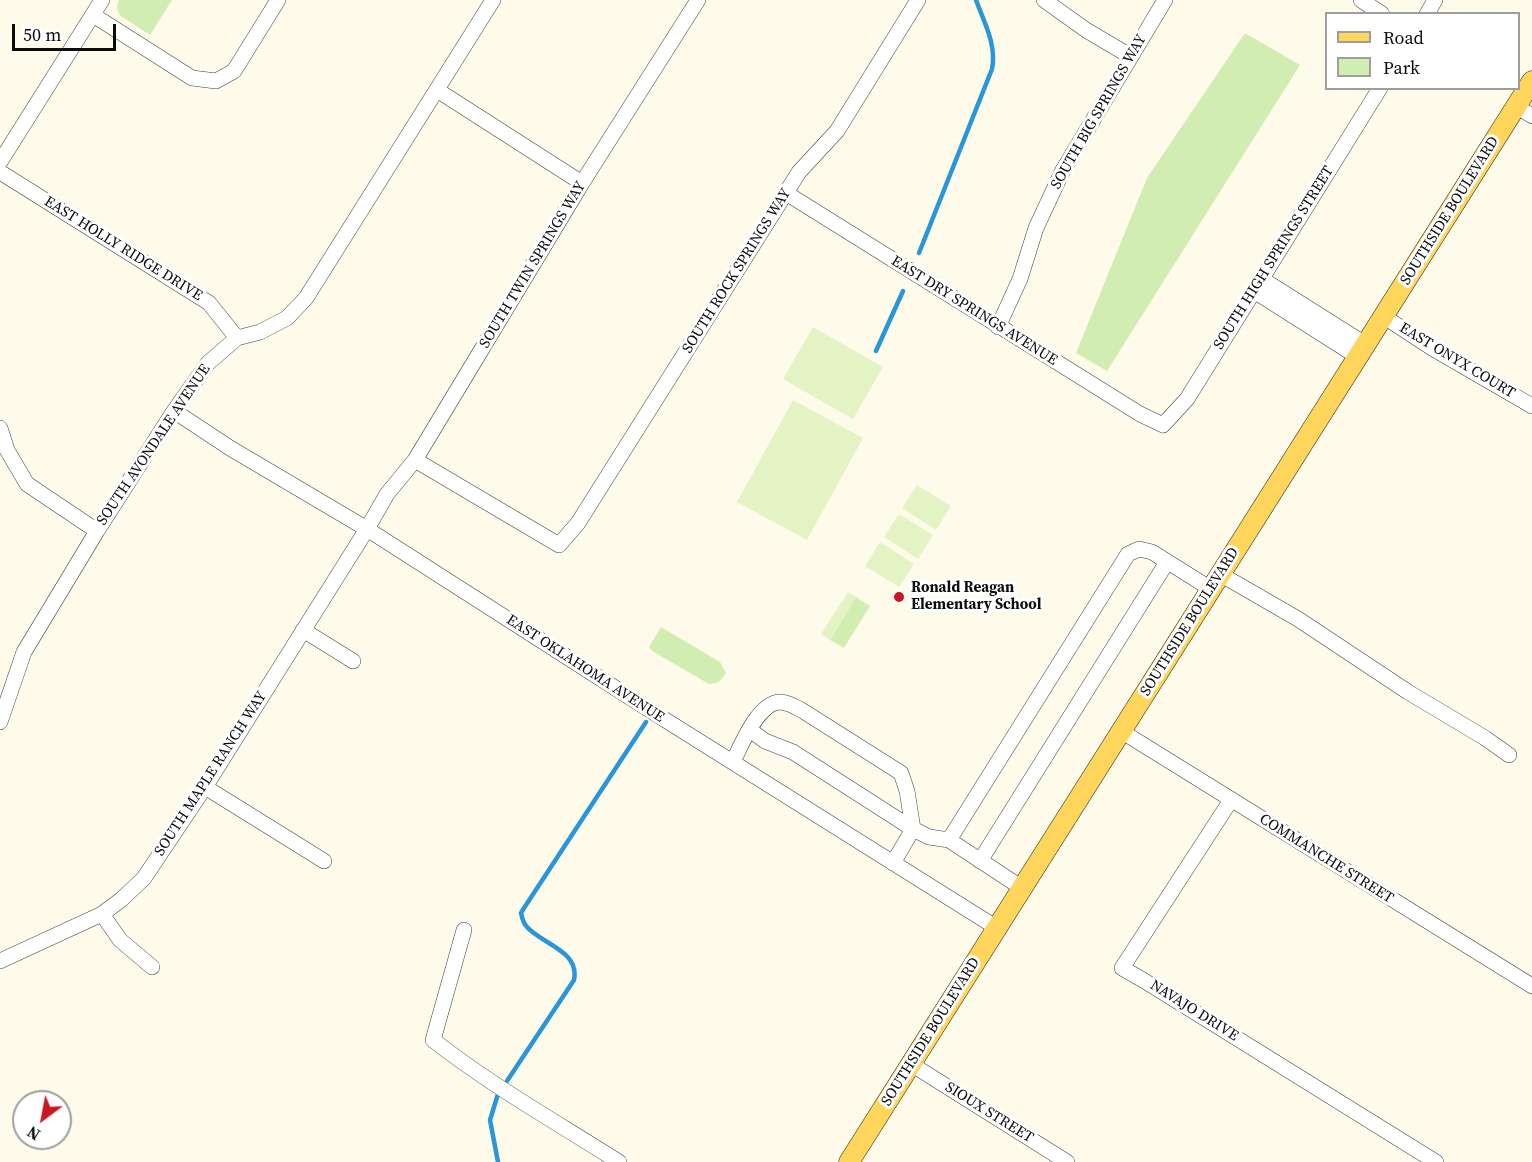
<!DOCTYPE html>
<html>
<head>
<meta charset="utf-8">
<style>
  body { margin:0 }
  #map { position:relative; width:1532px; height:1162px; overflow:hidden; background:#fffbeb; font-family:"Source Serif 4",serif }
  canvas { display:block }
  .legend { position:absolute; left:1325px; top:12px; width:195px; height:78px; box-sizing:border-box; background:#fff; border:2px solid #9e9e9e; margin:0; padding:8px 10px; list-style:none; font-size:18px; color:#0c0c0c }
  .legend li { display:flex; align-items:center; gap:12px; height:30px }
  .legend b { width:30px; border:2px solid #9e9e9e }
  .north { position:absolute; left:12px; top:1090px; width:60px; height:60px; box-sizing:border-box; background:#fff; border:2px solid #9e9e9e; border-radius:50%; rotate:212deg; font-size:16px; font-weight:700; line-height:24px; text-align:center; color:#0c0c0c }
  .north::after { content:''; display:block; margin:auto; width:21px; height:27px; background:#c81822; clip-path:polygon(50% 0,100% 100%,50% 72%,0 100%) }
  .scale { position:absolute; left:12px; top:24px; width:104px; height:27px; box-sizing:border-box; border:3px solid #0c0c0c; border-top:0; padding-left:8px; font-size:18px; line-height:21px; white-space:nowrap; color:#0c0c0c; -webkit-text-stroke:4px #fff; paint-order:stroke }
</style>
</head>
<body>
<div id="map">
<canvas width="1532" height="1162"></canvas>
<ul class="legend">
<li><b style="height:8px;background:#ffd55b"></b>Road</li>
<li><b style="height:16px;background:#d1edb1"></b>Park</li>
</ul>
<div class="north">N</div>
<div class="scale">50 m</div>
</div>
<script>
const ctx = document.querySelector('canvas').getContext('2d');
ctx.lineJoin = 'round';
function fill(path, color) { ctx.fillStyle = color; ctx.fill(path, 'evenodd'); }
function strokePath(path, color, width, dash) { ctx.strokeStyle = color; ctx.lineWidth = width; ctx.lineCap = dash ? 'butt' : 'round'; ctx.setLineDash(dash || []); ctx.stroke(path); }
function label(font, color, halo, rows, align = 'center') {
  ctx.font = font + ' "Source Serif 4",serif'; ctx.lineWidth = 6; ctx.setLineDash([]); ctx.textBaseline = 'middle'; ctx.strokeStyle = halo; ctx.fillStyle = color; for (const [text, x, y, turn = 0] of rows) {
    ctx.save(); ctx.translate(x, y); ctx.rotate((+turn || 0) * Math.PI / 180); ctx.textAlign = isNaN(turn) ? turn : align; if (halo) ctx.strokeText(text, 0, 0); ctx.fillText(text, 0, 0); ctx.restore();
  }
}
const green = new Path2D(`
  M119 0H172L150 35 121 16C117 11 116 6 119 0Z
  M1245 33 1300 65 1107 371 1076 353 1147 178Z
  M856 597 870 606 844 648 830 640Z
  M661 627 720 662 726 673C721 681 719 683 709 684L652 651 649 647Z`);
const pitch = new Path2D(`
  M813 327 883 367 853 419 783 379Z
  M793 400 863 438 807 540 737 502Z
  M917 485 951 506 936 530 902 508Z
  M899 514 933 535 918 559 884 537Z
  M880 542 914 564 899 587 865 566Z
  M848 592 856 597 830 640 821 634Z`);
const stream = new Path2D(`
  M919 253 992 69C997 45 984 22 976 0
  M876 351 903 291
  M507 1081 574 980C580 951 542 944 527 927 523 923 522 918 521 913L524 908 646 722
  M498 1162 490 1120 498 1094`);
const minor = new Path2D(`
  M1044 0 1086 30 1130 56
  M1361 0 1382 14
  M1427 14 1435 0
  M93 15 192 78 216 81 234 71 278 0
  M437 90 582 183
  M1516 106 1532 116
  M0 162 102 0
  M0 172 209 303 237 338
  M786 193 1140 414 1163 425 1187 399 1380 88
  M1262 279 1365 344
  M1254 291 1358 357
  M1383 316 1432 348 1532 406
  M998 327 1020 279 1036 228 1063 170 1165 0
  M174 411 230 448 367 529 659 716 997 928
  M0 428 7 450 27 484 97 531
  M415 460 559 545 578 523 799 172 837 131 918 0
  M1220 574 1298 619 1408 692 1485 738 1509 755
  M303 630 353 661
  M0 722 24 652 97 531 174 411 208 363 237 338 260 332 287 318 306 298 493 0
  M750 730 765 741 793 752 913 829 929 837 949 840 1022 888
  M1121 731 1532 986
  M733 762C741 745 759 701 781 702 790 703 796 707 803 711L901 773 907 791 913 829 893 863
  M205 787 324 861
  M1231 800 1122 968 1143 980 1436 1162
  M949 840 1128 554 1139 549 1152 552 1211 589
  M980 861 1167 562
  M102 914 120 940 152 967
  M464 930 433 1040C492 1086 556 1122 619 1162
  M0 961 102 914 122 899 144 878 205 787 367 529 387 494 415 460 582 183 698 0
  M911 1064 1067 1162`);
const major = new Path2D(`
  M849 1162 1532 81`);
const markers = [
  [899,597,6,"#c81822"]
];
const streetNames = [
  ["SOUTH BIG SPRINGS WAY",1099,112,-60],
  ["SOUTHSIDE BOULEVARD",1450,211,-58],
  ["EAST HOLLY RIDGE DRIVE",123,249,32],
  ["SOUTH HIGH SPRINGS STREET",1274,258,-58],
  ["SOUTH TWIN SPRINGS WAY",533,265,-59],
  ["SOUTH ROCK SPRINGS WAY",737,271,-58],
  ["EAST DRY SPRINGS AVENUE",974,311,32],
  ["EAST ONYX COURT",1457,361,31],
  ["SOUTH AVONDALE AVENUE",154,445,-56],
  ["SOUTHSIDE BOULEVARD",1190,622,-58],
  ["EAST OKLAHOMA AVENUE",585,669,33],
  ["SOUTH MAPLE RANCH WAY",211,774,-57],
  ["COMMANCHE STREET",1326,859,32],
  ["NAVAJO DRIVE",1194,1011,32],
  ["SOUTHSIDE BOULEVARD",931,1032,-58],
  ["SIOUX STREET",989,1113,32]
];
const poiNames = [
  ["Ronald Reagan",911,588],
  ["Elementary School",911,605]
];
fill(green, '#d1edb1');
fill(pitch, '#e3f3c3');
strokePath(stream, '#2a96da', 4.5);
strokePath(minor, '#3f3f3f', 16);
strokePath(major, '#1d1d1d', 21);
strokePath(minor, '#fff', 15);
strokePath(major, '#ffd55b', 20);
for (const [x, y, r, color] of markers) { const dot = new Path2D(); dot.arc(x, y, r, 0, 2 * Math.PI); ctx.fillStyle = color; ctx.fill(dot); strokePath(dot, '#fff', 2); }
label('15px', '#0c0c0c', '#fff', streetNames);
label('bold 15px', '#0c0c0c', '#fff', poiNames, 'left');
</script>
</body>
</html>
